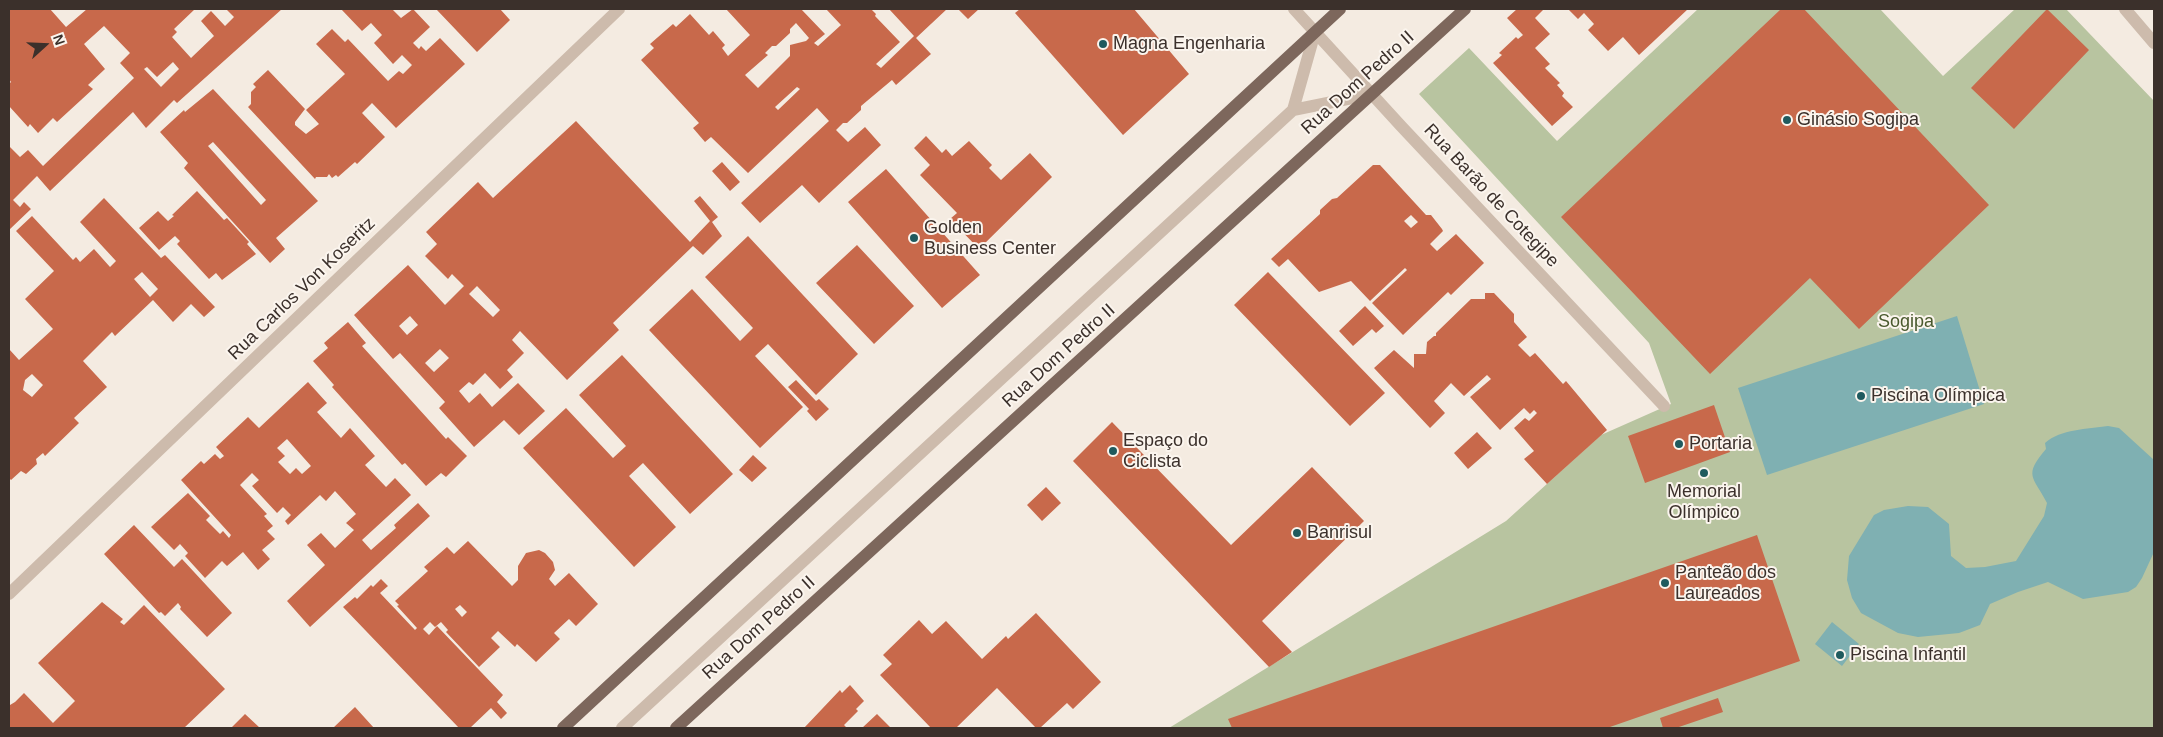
<!DOCTYPE html>
<html>
<head>
<meta charset="utf-8">
<style>
  body { margin:0 }
  #map { position:relative; width:2163px; height:737px; overflow:hidden; background:#f4ebe1; font-family:Helvetica,sans-serif }
  canvas { display:block }
  .frame { position:absolute; inset:0; border:10px solid #3b302b; pointer-events:none }
  .north { position:absolute; left:20px; top:20px; width:50px; height:50px; -webkit-text-stroke:4px #fbf5ee; paint-order:stroke; rotate:70deg; font-size:14px; font-weight:700; line-height:20px; text-align:center; color:#3b302b }
  .north::after { content:''; display:block; margin:auto; width:18px; height:22px; background:#3b302b; clip-path:polygon(50% 0,100% 100%,50% 72%,0 100%) }
</style>
</head>
<body>
<div id="map">
<canvas width="2163" height="737"></canvas>
<div class="frame"></div>
<div class="north">N</div>
</div>
<script>
const ctx = document.querySelector('canvas').getContext('2d');
ctx.lineJoin = 'round';
function fill(path, color) { ctx.fillStyle = color; ctx.fill(path, 'evenodd'); }
function strokePath(path, color, width, dash) { ctx.strokeStyle = color; ctx.lineWidth = width; ctx.lineCap = dash ? 'butt' : 'round'; ctx.setLineDash(dash || []); ctx.stroke(path); }
function label(font, color, halo, rows, align = 'center') {
  ctx.font = font + ' Helvetica,sans-serif'; ctx.lineWidth = 4; ctx.setLineDash([]); ctx.textBaseline = 'middle'; ctx.strokeStyle = halo; ctx.fillStyle = color; for (const [text, x, y, turn = 0] of rows) {
    ctx.save(); ctx.translate(x, y); ctx.rotate((+turn || 0) * Math.PI / 180); ctx.textAlign = isNaN(turn) ? turn : align; if (halo) ctx.strokeText(text, 0, 0); ctx.fillText(text, 0, 0); ctx.restore();
  }
}
const green = new Path2D(`
  M1698 9H1880L1943 76 2015 9H2066L2154 101V728H1169L1506 521 1601 435 1671 404 1649 343 1419 94 1469 48 1557 141Z`);
const water = new Path2D(`
  M1957 316 1984 404 1767 475 1738 388Z
  M2108 426 2119 428 2154 460V552L2142 578 2136 587 2128 592 2083 599 2048 582 2018 592 1990 604 1980 625 1959 633 1918 637 1898 633 1861 613 1852 598 1847 580 1849 556 1874 515 1884 510 1908 506 1928 507 1949 524 1951 556 1966 568 1985 567 2016 561 2044 516 2047 503C2033 476 2023 476 2046 449L2045 443C2061 429 2087 429 2108 426Z
  M1832 622 1859 644 1842 666 1815 644Z`);
const building = new Path2D(`
  M9 9H50L66 27 87 9H195L174 29 177 32 172 37 191 58 214 36 201 21 211 11 225 26 234 17 226 9H282L177 103 174 100 146 128 133 112 50 191 37 176 13 200 20 207 24 202 31 209 9 230V146L20 157 28 150 43 166 134 78 120 63 130 53 104 26 84 44 105 69 88 85 93 89 57 122 53 118 38 133 30 124 28 127 9 106V84L11 82 9 79ZM173 62 179 69 161 87 144 69 147 67 157 77Z
  M341 9H392L401 18 413 9 430 27 413 43 419 49 421 46 426 51 440 38 465 64 396 128 372 103 362 113 385 137 357 164 355 162 338 177 336 175 332 178 329 174 327 177H316L315 179 248 107 251 104V92L256 87 253 84 268 70 305 109 295 122V125L306 134 319 124 306 110 345 74 316 44 332 29 345 42 348 39 388 81 399 71 403 74 412 65 402 55 393 64 374 43 382 35 371 23 362 31Z
  M436 9H500L510 20 477 52Z
  M726 9H801L825 34 814 43 818 46 841 25 826 9H871L876 14 875 16 900 42 876 64 881 68 914 36 889 9H947L916 38 931 54 896 85 892 80 861 106V110L847 123H843L836 130 848 142 865 127 881 145 819 203 802 185 760 223 741 203 829 121 817 108 748 173 711 137 705 142 693 128 699 123 641 60 654 48 650 44 673 24 676 27 690 14 709 35 713 31 725 45 722 48 728 56 750 35ZM796 23 809 38 806 41 790 45V56L758 88 745 75 768 55 765 53 772 46H776L790 33V29ZM797 87 800 89 778 110 775 107Z
  M958 9H979L968 19Z
  M1020 9H1134L1189 74 1123 135 1015 13Z
  M1517 9 1543 10 1535 18 1550 34 1535 48 1550 64 1545 68 1560 83 1557 85 1564 93 1562 96 1573 107 1552 126 1493 63 1502 55 1499 53 1516 37 1518 39 1523 35 1507 18Z
  M1568 9H1688L1639 55 1623 37 1608 51 1588 30 1594 24 1584 13 1578 19Z
  M1781 9H1804L1989 205 1859 329 1810 278 1710 374 1561 217Z
  M2047 9 2089 50 2014 129 1971 88Z
  M213 89 318 201 276 238 285 249 270 263 184 168 188 163 160 132 184 110 185 112ZM213 142 266 200 261 205 208 146Z
  M576 121 690 242 710 221 694 201 700 196 718 217 712 222 722 236 703 255 693 246 613 323 619 330 567 380 520 331 512 340 524 353 507 370 513 377 500 389 485 373 473 385 469 382 459 391 469 403 480 393 492 407 518 383 545 411 519 435 504 420 474 447 439 408 445 402 400 353 393 359 354 315 408 265 445 305 464 286 452 274 448 279 425 256 437 244 426 232 478 182 493 198ZM477 286 500 310 493 317 469 294ZM410 316 418 325 407 335 399 326ZM440 349 449 358 434 372 425 363Z
  M926 136 942 153 946 149 952 156 969 141 992 165 989 168 1001 180 1030 153 1052 177 979 249 950 219 957 213 920 175 930 165 914 148Z
  M722 162 740 182 730 191 712 171Z
  M1373 165H1380L1426 215H1431L1442 229 1443 231 1430 244 1437 251 1456 234 1484 263 1451 295 1448 292 1403 335 1372 303 1407 270 1405 268 1370 301 1351 281 1319 292 1288 259 1279 267 1271 259 1320 214V210L1332 199 1337 198ZM1411 215 1418 222 1411 228 1404 221Z
  M886 169 980 275 942 308 848 202Z
  M197 191 224 220 227 218 249 242 247 244 256 254 222 280 216 273 209 279 177 244 180 241 175 236 159 250 139 228 158 211 168 221 174 216 172 215Z
  M104 198 161 258 165 255 215 307 204 317 191 304 173 322 153 300 115 336 112 332 83 361 107 387 74 418 79 423 45 456 43 453 36 459 37 464 26 474 21 471 11 480 9 478V349L19 360 53 329 25 299 54 271 16 231 32 216 73 260 76 257 80 262 94 249 110 267 116 261 80 222ZM142 272 158 289 150 297 134 279ZM32 374 43 385 32 397 23 390 25 380Z
  M748 236 858 354 816 395 768 344 755 356 803 407 760 448 649 330 692 289 740 341 753 328 705 277Z
  M857 245 914 306 874 344 816 283Z
  M1268 272 1385 393 1350 426 1234 305Z
  M1485 293H1494L1514 314V322L1527 337 1518 345 1530 357 1535 353 1563 384 1566 381 1607 430 1547 484 1524 459 1534 451 1514 428 1525 418 1529 421 1537 413 1534 410 1530 414 1524 408 1500 430 1470 397 1491 379 1487 375 1464 396 1451 383 1434 401 1445 413 1430 428 1374 368 1394 350 1414 368V354H1426L1427 342 1434 336H1436V333L1471 299H1485Z
  M1365 306 1384 326 1376 333 1372 329 1353 346 1339 331Z
  M348 322 366 343 362 346 446 439 448 437 467 456 446 477 441 473 426 486 405 463 402 465 332 387 334 385 313 361 328 348 324 343Z
  M622 355 733 474 690 514 643 463 629 476 676 527 634 567 523 448 566 408 613 458 626 446 579 395Z
  M796 380 816 401 819 399 829 409 816 421 807 411 809 409 788 387Z
  M308 382 327 403 317 412 341 438 350 428 375 456 365 465 386 487 395 478 411 495 362 540 371 550 396 528 394 525 418 503 430 516 310 627 287 601 325 565 307 545 321 533 335 548 354 530 346 523 356 514 335 491 326 501 320 495 288 525 285 521 291 515 283 507 277 513 252 486 259 480 252 473 240 485 267 514 264 516 273 526 267 531 275 539 262 550 270 559 258 570 243 552 227 566 222 561 205 578 185 556 188 553 180 544 174 550 151 527 188 493 210 516 206 520 220 534 223 531 229 538 231 535 181 480 201 461 204 464 215 454 220 459 224 456 216 447 248 417 259 428ZM287 439 311 466 302 474 296 468 290 474 278 462 285 456 277 448Z
  M1714 405 1730 452 1645 483 1628 436Z
  M1112 422 1231 545 1312 467 1364 521 1262 621 1292 652 1269 667 1073 461Z
  M1477 432 1492 448 1468 469 1454 453Z
  M753 455 767 468 752 482 739 470Z
  M1046 487 1061 503 1042 521 1027 505Z
  M134 525 174 567 182 559 232 613 207 637 180 609 181 607 178 603 165 616 161 612 159 613 104 554Z
  M1757 535 1800 661 1607 728H1232L1228 719Z
  M468 541 512 586 518 580V566L526 553 539 550 545 553 553 562 555 570 549 579 555 586 569 573 598 604 576 626 569 619 554 633 560 639 536 662 517 644 515 647 498 631 491 638 500 647 479 667 446 632 448 630 441 622 435 627 430 622 423 629 429 635 437 626 503 695 497 702 507 713 501 719 491 708 470 728H459L343 607 355 597 357 599 371 585 373 587 381 579 388 586 380 593 415 630 417 628 397 606 399 605 395 601 428 571 424 567 447 547 454 554ZM460 605 467 612 462 617 455 609Z
  M102 602 123 619 120 622 124 625 144 605 225 689 184 728H9V703L10 705 15 702 24 693 53 723 75 701 38 663Z
  M1036 613 1101 682 1073 709 1067 703 1040 728H1036L997 688 956 728H931L880 675 892 664 883 655 919 620 932 634 946 621 982 659 1006 636 1008 639Z
  M850 685 864 701 856 709 858 711 844 725 847 728H804L840 690 842 693Z
  M1718 698 1723 712 1676 728H1663L1660 718Z
  M355 707 374 728H333Z
  M245 714 260 728H231Z
  M877 714 891 728H862Z`);
const minor = new Path2D(`
  M1294 9 1401 126 1664 406
  M2125 9 2154 43
  M1293 110 1315 32
  M9 594 619 9
  M622 728 1293 110 1372 94`);
const major = new Path2D(`
  M563 728 1340 9
  M676 728 1465 9`);
const markers = [
  [1103,44,5,"#1f5a5e"],
  [1787,120,5,"#1f5a5e"],
  [914,238,5,"#1f5a5e"],
  [1861,396,5,"#1f5a5e"],
  [1679,444,5,"#1f5a5e"],
  [1113,451,5,"#1f5a5e"],
  [1704,473,5,"#1f5a5e"],
  [1297,533,5,"#1f5a5e"],
  [1665,583,5,"#1f5a5e"],
  [1840,655,5,"#1f5a5e"]
];
const poiNames = [
  ["Magna Engenharia",1113,44],
  ["Ginásio Sogipa",1797,120],
  ["Golden",924,228],
  ["Business Center",924,249],
  ["Piscina Olímpica",1871,396],
  ["Espaço do",1123,441],
  ["Ciclista",1123,462],
  ["Portaria",1689,444],
  ["Memorial",1704,492,"center"],
  ["Olímpico",1704,513,"center"],
  ["Banrisul",1307,533],
  ["Panteão dos",1675,573],
  ["Laureados",1675,594],
  ["Piscina Infantil",1850,655]
];
const streetNames = [
  ["Rua Dom Pedro II",1358,83,-42],
  ["Rua Barão de Cotegipe",1491,196,47],
  ["Rua Carlos Von Koseritz",302,289,-44],
  ["Rua Dom Pedro II",1059,356,-42],
  ["Rua Dom Pedro II",759,628,-42]
];
const parkNames = [
  ["Sogipa",1906,322]
];
fill(green, '#b8c4a0');
fill(water, '#7fb0b2');
fill(building, '#c8694b');
strokePath(minor, '#cdbbac', 12);
strokePath(major, '#7d675c', 12);
for (const [x, y, r, color] of markers) { const dot = new Path2D(); dot.arc(x, y, r, 0, 2 * Math.PI); ctx.fillStyle = color; ctx.fill(dot); strokePath(dot, '#fbf5ee', 2); }
label('18px', '#3b302b', '#fbf5ee', poiNames, 'left');
label('18px', '#3b302b', '#fbf5ee', streetNames);
label('18px', '#4a5a2e', '#fbf5ee', parkNames);
</script>
</body>
</html>
